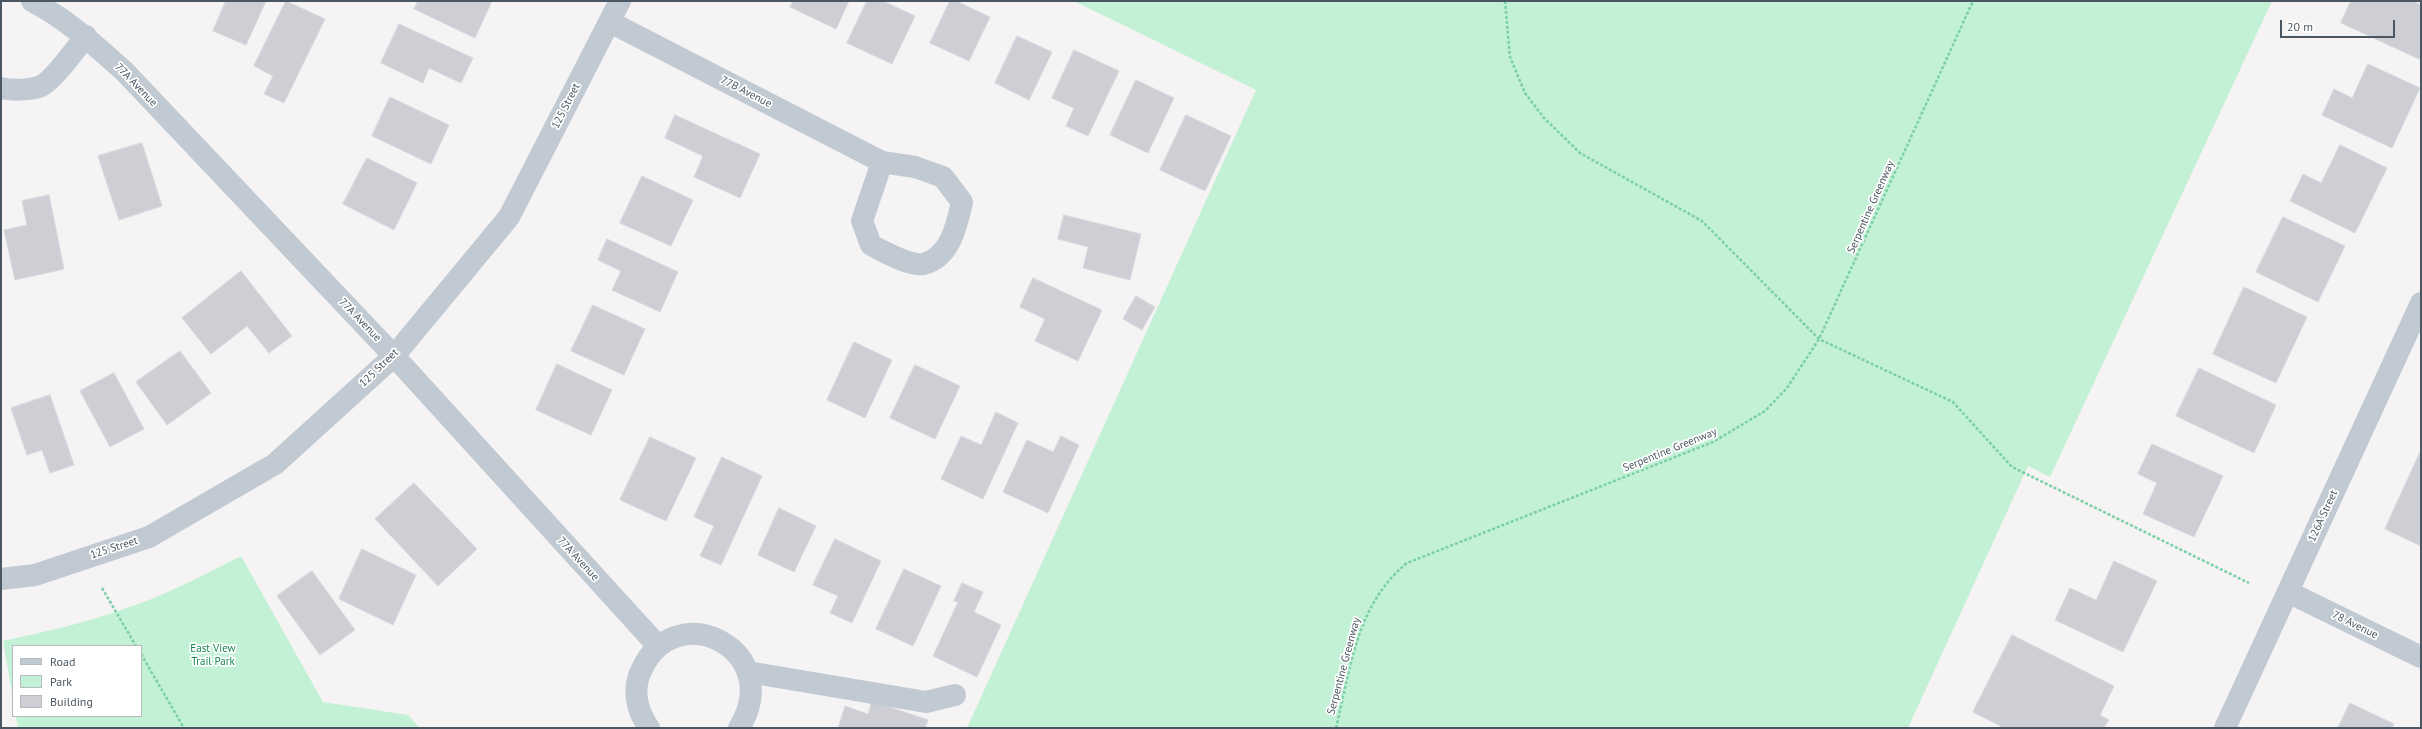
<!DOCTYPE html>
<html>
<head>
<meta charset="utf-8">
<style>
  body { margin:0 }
  #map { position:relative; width:2422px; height:729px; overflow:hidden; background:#f5f3f3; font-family:"PT Sans",sans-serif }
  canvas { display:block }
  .frame { position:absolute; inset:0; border:2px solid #4a5661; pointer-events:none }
  .legend { position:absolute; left:12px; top:645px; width:130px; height:72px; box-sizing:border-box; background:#fff; border:1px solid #b7bbc0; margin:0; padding:5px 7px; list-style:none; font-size:12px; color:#4a5661 }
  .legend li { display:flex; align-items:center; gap:8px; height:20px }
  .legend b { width:20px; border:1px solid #b7bbc0 }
  .scale { position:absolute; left:2280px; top:20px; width:115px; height:18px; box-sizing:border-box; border:2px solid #4a5661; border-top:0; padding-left:5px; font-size:12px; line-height:14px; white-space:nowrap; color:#4a5661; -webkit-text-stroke:3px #fff; paint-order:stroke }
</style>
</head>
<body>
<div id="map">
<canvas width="2422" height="729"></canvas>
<div class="frame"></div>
<ul class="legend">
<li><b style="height:5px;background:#c1cad2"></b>Road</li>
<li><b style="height:11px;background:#c3f1d5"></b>Park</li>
<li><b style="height:11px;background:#cdcfd5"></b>Building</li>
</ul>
<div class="scale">20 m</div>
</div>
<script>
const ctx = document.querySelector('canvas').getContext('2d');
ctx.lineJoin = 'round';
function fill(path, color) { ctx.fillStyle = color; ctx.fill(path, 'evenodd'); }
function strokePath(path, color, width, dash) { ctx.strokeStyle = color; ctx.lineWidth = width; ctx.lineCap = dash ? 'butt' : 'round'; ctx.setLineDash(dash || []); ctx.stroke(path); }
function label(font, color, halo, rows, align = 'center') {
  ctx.font = font + ' "PT Sans",sans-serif'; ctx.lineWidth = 3.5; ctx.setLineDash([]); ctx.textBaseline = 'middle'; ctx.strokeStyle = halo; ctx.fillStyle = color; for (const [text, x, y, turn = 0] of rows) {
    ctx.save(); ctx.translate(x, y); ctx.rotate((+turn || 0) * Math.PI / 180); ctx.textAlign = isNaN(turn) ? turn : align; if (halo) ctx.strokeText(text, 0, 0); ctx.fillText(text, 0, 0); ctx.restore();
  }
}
const green = new Path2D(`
  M1074 1H2272L2050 477 2028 466 1908 728H967L1256 90Z
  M241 556 323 702 408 715 420 728H18L16 716H141V646H13V698L3 641C44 632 85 623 124 609 165 596 203 575 241 556Z`);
const building = new Path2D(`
  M226 1H266L246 45 213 31Z
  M286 1 325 19 284 103 264 94 273 76 254 66Z
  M418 1H492L475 38 414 9Z
  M793 1H849L836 29 790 7Z
  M867 1H883L915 16 892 64 847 43Z
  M950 1H956L990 17 969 61 930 43Z
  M2351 1H2413L2421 5V60L2341 23Z
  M399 24 473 58 461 83 429 68 423 83 381 63Z
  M1017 36 1052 52 1029 100 995 83Z
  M1074 50 1119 71 1088 136 1066 126 1074 108 1052 98Z
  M2368 64 2420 88 2392 148 2322 115 2334 89 2352 98Z
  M1136 80 1174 98 1148 153 1110 135Z
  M390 97 449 125 431 164 372 136Z
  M675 115 760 154 740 198 694 177 703 156 665 138Z
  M1186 115 1231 136 1205 191 1160 170Z
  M142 143 162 206 119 220 98 156Z
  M2340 145 2387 168 2355 233 2290 201 2303 174 2321 183Z
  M367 158 417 183 394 230 343 204Z
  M642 176 693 200 671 246 620 223Z
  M49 195 64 269 15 280 4 230 27 225 22 201Z
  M1064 215 1141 234 1130 280 1083 268 1088 247 1058 239Z
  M2283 217 2345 246 2318 302 2256 272Z
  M607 239 678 272 660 312 612 290 621 271 598 260Z
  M241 271 292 336 269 353 247 326 211 354 182 318Z
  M1033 278 1102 310 1078 361 1035 341 1045 319 1020 307Z
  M2244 287 2307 317 2276 383 2213 354Z
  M1136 296 1155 307 1142 330 1123 319Z
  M593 305 645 329 624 375 571 351Z
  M854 342 892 360 865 418 827 400Z
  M180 351 211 393 167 425 136 382Z
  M557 364 612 390 591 435 536 410Z
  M915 365 960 386 935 439 890 418Z
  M2199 368 2276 405 2254 453 2176 416Z
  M114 373 144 429 110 447 80 391Z
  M50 395 74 465 50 473 42 450 27 455 11 408Z
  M996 412 1018 423 983 499 941 479 961 436 981 445Z
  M1061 436 1079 445 1048 513 1003 492 1027 440 1053 452Z
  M650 437 696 458 666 521 620 500Z
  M2152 444 2223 476 2194 537 2143 514 2157 483 2138 474Z
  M2421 450V546L2385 529Z
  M722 457 762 476 721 565 700 556 714 526 694 517Z
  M414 483 477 549 438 586 375 519Z
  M779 508 816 526 794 572 758 555Z
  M835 539 881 561 852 623 830 613 838 596 813 585Z
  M362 549 416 575 393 625 339 599Z
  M2114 561 2157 581 2123 652 2055 620 2070 588 2096 600Z
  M904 569 941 586 913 646 876 629Z
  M312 571 355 630 320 655 277 596Z
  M962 583 983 592 974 612 1001 625 977 677 933 656 958 602 954 601Z
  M2012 635 2114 686 2100 715 2109 720 2104 728H2004L1973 712Z
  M872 701 928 720 925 728H838L845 706 868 714Z
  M2350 703 2394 724 2392 728H2338Z`);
const path = new Path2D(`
  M1505 1 1510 57 1525 93 1544 118 1580 153 1702 221 1819 339 1953 402 2012 467 2249 583
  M102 588 136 646
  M141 654 184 728
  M1336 728C1351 667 1356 605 1407 563L1713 442 1765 411 1787 388 1819 339 1973 1`);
const service = new Path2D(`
  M748 672 926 702 955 695`);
const minor = new Path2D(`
  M32 1C68 20 95 45 125 72L394 356 658 646
  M610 22 882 162 915 167 943 177 962 202C957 225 950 258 923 264 909 266 883 251 871 245L862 221 882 162
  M1 88C12 91 31 90 41 86 53 81 77 47 86 36
  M1 579 35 575 149 537 275 464 394 356 509 217 620 1
  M2288 592 2421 657
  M649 728C637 711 632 690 641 671 675 593 787 651 739 728
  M2225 728 2421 303`);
const streetNames = [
  ["77A Avenue",136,85,46],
  ["77B Avenue",746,92,27],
  ["125 Street",566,106,-63],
  ["Serpentine Greenway",1871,207,-66],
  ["77A Avenue",360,320,46],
  ["125 Street",379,368,-44],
  ["Serpentine Greenway",1670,450,-22],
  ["126A Street",2323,516,-65],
  ["125 Street",114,548,-18],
  ["77A Avenue",578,559,47],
  ["78 Avenue",2355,625,26],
  ["Serpentine Greenway",1344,666,-75]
];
const parkNames = [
  ["East View",213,649],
  ["Trail Park",213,662]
];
fill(green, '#c3f1d5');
fill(building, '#cdcfd5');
strokePath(building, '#d7d9de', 1);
strokePath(path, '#7ad0a6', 2.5, [3, 2]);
strokePath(service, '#c1cad2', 22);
strokePath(minor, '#c1cad2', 22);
label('11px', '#4a5661', '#fff', streetNames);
label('11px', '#17864f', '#fff', parkNames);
</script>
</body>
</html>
